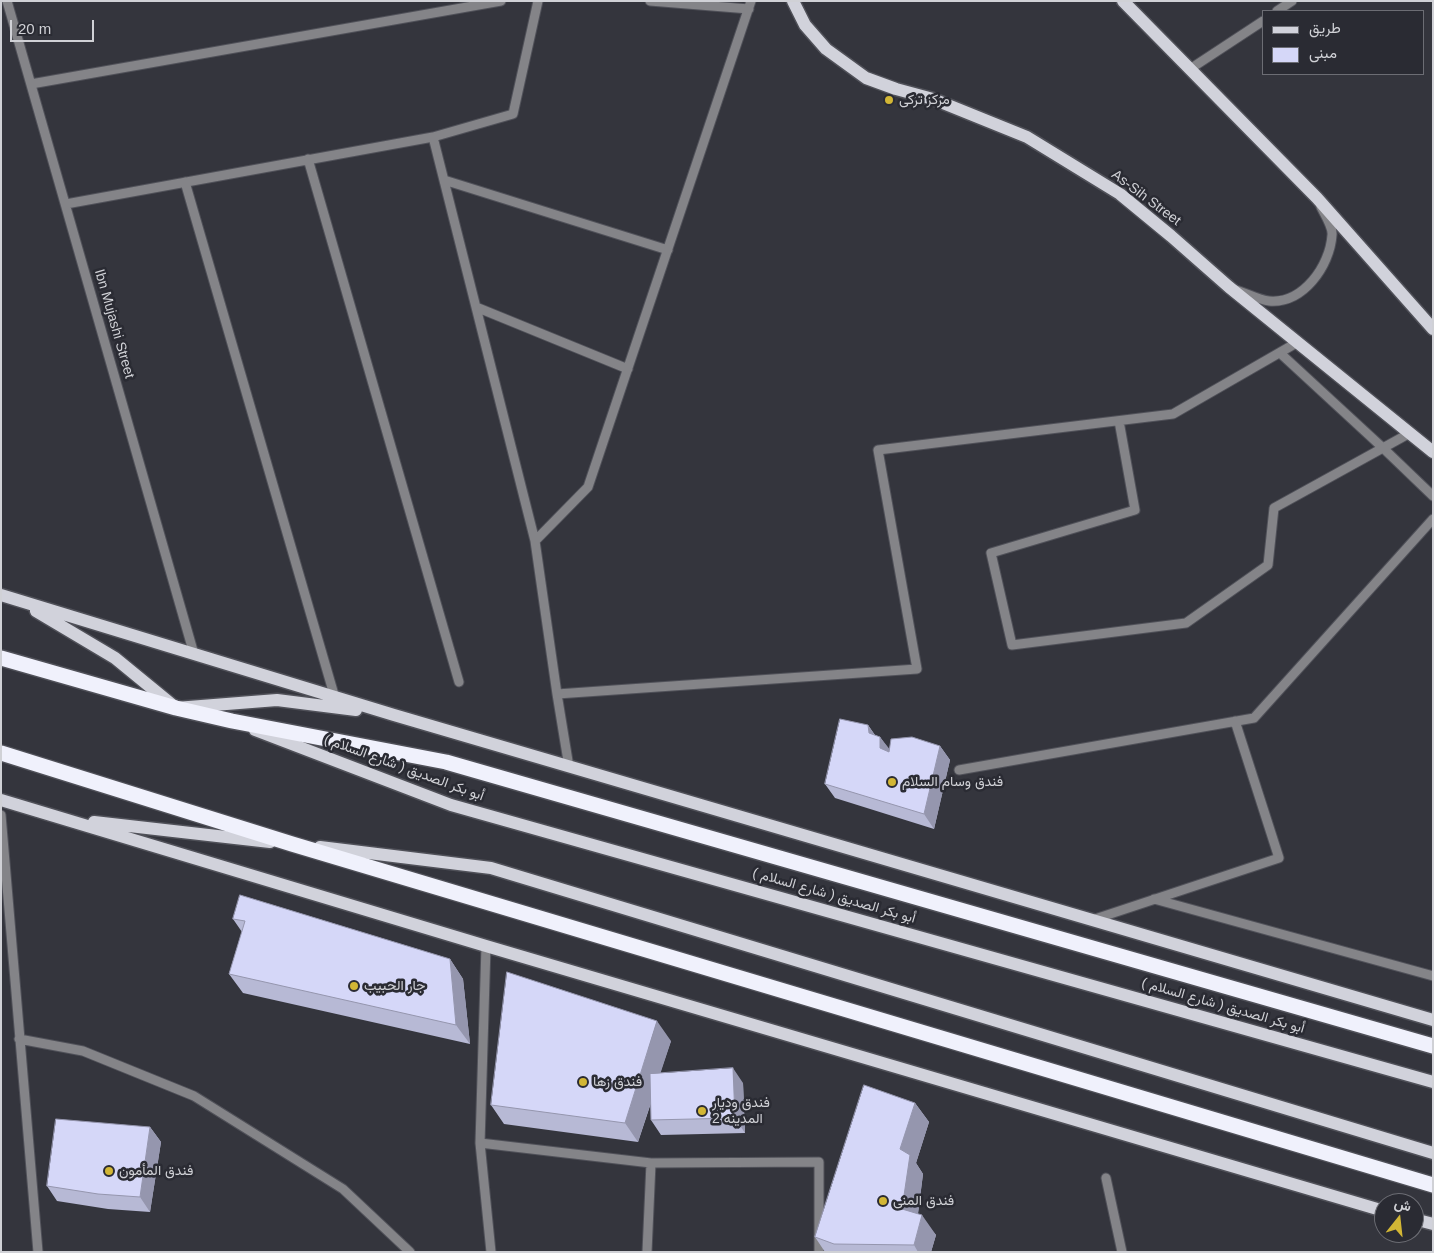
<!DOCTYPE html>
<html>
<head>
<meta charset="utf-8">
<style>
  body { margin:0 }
  #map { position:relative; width:1434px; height:1253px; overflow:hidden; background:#34353d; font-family:Arial,Vazirmatn,sans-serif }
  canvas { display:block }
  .frame { position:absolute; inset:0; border:2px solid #d0d1d6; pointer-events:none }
  .legend { position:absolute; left:1262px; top:10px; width:162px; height:65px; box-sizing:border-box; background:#2a2b33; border:1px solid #6c6d74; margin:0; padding:6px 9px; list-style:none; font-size:15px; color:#d0d1d6 }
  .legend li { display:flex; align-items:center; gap:10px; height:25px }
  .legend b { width:25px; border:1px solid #6c6d74 }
  .north { position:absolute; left:1374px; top:1193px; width:50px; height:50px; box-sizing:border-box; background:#2a2b33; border:1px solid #6c6d74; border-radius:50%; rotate:16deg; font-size:14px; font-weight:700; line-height:20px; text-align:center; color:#d0d1d6 }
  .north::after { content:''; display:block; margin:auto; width:18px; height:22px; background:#d2b635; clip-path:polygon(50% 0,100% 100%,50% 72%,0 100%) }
  .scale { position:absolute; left:10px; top:20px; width:84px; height:22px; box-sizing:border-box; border:2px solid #d0d1d6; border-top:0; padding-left:6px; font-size:15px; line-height:18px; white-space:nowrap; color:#d0d1d6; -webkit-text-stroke:4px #2a2b33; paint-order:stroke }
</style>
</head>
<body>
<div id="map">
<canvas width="1434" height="1253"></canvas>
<div class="frame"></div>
<ul class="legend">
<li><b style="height:6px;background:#d1d2db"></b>طريق</li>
<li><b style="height:14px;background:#d5d7f8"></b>مبنى</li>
</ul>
<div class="north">ش</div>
<div class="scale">20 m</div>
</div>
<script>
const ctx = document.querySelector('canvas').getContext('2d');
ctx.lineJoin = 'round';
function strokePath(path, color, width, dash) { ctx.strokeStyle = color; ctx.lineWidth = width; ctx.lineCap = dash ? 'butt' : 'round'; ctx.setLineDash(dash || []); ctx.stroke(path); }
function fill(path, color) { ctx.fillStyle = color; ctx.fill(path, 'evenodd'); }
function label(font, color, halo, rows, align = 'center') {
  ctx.font = font + ' Arial,Vazirmatn,sans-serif'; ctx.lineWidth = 5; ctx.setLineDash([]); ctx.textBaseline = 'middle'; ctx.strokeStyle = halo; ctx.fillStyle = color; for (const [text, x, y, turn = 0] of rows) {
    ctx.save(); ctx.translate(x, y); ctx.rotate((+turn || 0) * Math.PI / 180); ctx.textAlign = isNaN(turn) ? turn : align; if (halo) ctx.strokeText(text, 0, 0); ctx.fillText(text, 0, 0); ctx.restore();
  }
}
const minor = new Path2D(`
  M7 1 194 654
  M650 1 749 9
  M1277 11 1292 1
  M1190 69 1263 21
  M31 84 501 1
  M433 137 513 114 538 1
  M308 159 459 682
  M444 180 668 250
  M185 182 335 698
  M66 204 433 137 535 541 588 487 751 1
  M1236 290C1246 293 1259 300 1269 301 1303 304 1330 266 1332 235 1333 227 1325 215 1321 207
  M476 307 628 369
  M1280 353 1383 448 1433 496
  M1119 421 1135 510 991 553 1012 645 1186 623 1268 565 1274 508 1410 433
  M535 541 557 694 917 669 878 450 1173 414 1298 342
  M557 694 569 767
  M959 770 1254 718 1433 519
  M1 815 38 1252
  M1154 899 1433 976
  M1092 920 1279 858 1235 721
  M486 946 480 1143 491 1252
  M19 1039 83 1051 194 1096 343 1189 410 1252
  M480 1143 651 1163 819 1162V1252
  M1106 1178 1122 1252
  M647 1252 651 1163`);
const major = new Path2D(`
  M793 1 805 25 826 49 866 78 896 89 933 99 1027 137 1120 194 1171 236 1229 287 1433 452
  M1123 1 1317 198 1433 329
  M1 595 394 715 1433 1020
  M36 611 115 658 176 708 277 700 356 710
  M255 730 451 805 1433 1082
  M1 800 486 946 1384 1211
  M94 822 270 842
  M320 847 491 868 1433 1153
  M1414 1219 1433 1224`);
const highway = new Path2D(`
  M1 658 176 708 232 721 446 762 1433 1046
  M1 753 292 844 1433 1185`);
const wall = new Path2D(`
  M868 725 875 735 880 737 889 750 940 746 950 760 934 829 835 798 825 784Z
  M240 895 450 959 463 979 470 1044 243 993 229 974 242 932 233 919Z
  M671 1041 660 1073 743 1083 745 1133 661 1135 651 1120V1103L638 1142 504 1124 491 1105Z
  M915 1103 929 1122 916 1163 923 1174 918 1214 936 1235 931 1252H825L815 1237Z
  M150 1127 161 1142 150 1212 108 1209 57 1201 47 1186Z`);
const shadedWall = new Path2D(`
  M868 725 878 740 869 733Z
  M880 737 891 751 890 763 880 748Z
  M940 746 950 760 934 829 924 814Z
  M450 959 463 979 470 1044 456 1025Z
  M657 1021 671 1041 638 1142 625 1123Z
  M733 1068 743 1083 745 1133 735 1118Z
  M915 1103 929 1122 916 1163 923 1174 916 1228 902 1209 900 1149Z
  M150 1127 161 1142 150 1212 140 1197Z
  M922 1215 936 1235 931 1252H918L914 1245Z`);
const building = new Path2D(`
  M840 719 868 725 869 733 880 737V748L889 752 891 739 912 737 940 746 924 814 825 784Z
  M240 895 450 959 456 1025 229 974 245 921 233 919Z
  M507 972 657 1021 625 1123 491 1105Z
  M733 1068 735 1118 651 1120 650 1074Z
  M864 1085 915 1103 900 1149 910 1155 902 1209 922 1215 914 1245 834 1244 815 1237Z
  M56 1119 150 1127 140 1197 98 1194 47 1186Z`);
const markers = [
  [889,100,5,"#d2b635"],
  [892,782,5,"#d2b635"],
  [354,986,5,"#d2b635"],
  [583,1082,5,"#d2b635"],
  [702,1111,5,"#d2b635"],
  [109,1171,5,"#d2b635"],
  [883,1201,5,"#d2b635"]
];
const poiNames = [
  ["مركز تركى",899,100],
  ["فندق وسام السلام",902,782],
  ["جار الحبيب",364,986],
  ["فندق زها",593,1082],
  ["فندق وديار",712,1103],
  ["المدينه 2",712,1119],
  ["فندق المأمون",119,1171],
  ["فندق المنى",893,1201]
];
const streetNames = [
  ["As-Sih Street",1146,198,37],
  ["Ibn Mujashi Street",114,324,74],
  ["( شارع السلام ) أبو بكر الصديق",404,768,20],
  ["( شارع السلام ) أبو بكر الصديق",834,896,16],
  ["( شارع السلام ) أبو بكر الصديق",1223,1006,16]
];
strokePath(minor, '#505159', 11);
strokePath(major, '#505159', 15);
strokePath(highway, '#505159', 18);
strokePath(minor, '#848488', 9);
strokePath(major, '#d1d2db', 12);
strokePath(highway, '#f0f1fc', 15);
fill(wall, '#b7b9d5');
fill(shadedWall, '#9596ae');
fill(building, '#d5d7f8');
strokePath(building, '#9596ae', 1);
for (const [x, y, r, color] of markers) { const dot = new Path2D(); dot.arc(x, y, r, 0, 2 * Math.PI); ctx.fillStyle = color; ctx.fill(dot); strokePath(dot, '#2a2b33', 2); }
label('14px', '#d0d1d6', '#2a2b33', poiNames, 'left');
label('14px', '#d0d1d6', '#2a2b33', streetNames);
</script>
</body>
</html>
